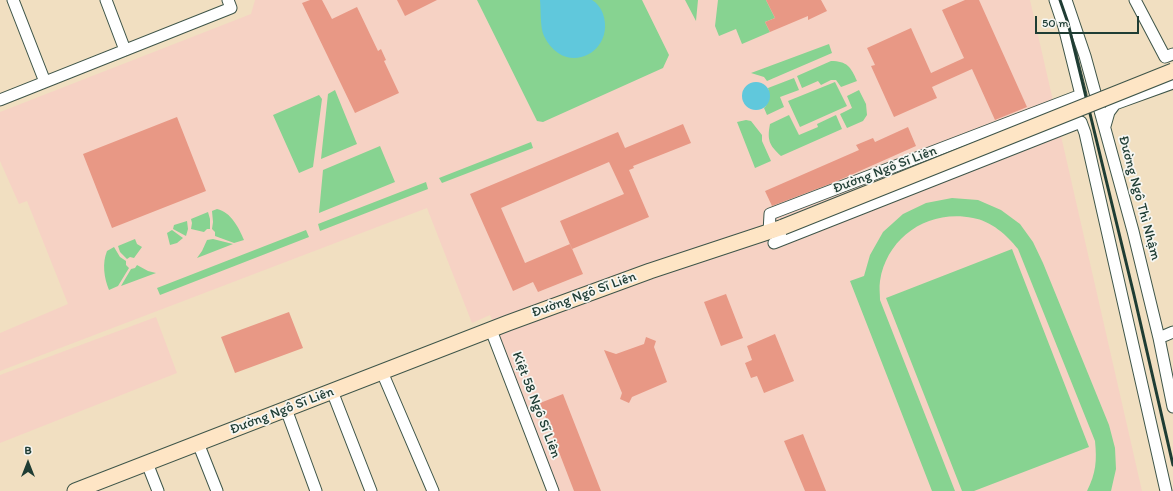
<!DOCTYPE html>
<html>
<head>
<meta charset="utf-8">
<style>
  body { margin:0 }
  #map { position:relative; width:1173px; height:491px; overflow:hidden; background:#f1dfc1; font-family:Itim,sans-serif }
  canvas { display:block }
  .north { position:absolute; left:8px; top:443px; width:40px; height:40px; -webkit-text-stroke:3px #f6f6f2; paint-order:stroke; rotate:0deg; font-size:11px; font-weight:700; line-height:16px; text-align:center; color:#1f3d34 }
  .north::after { content:''; display:block; margin:auto; width:14px; height:18px; background:#1f3d34; clip-path:polygon(50% 0,100% 100%,50% 72%,0 100%) }
  .scale { position:absolute; left:1035px; top:16px; width:104px; height:18px; box-sizing:border-box; border:2px solid #1f3d34; border-top:0; padding-left:5px; font-size:12px; line-height:14px; white-space:nowrap; color:#1f3d34; -webkit-text-stroke:3px #f6f6f2; paint-order:stroke }
</style>
</head>
<body>
<div id="map">
<canvas width="1173" height="491"></canvas>
<div class="north">B</div>
<div class="scale">50 m</div>
</div>
<script>
const ctx = document.querySelector('canvas').getContext('2d');
ctx.lineJoin = 'round';
function fill(path, color) { ctx.fillStyle = color; ctx.fill(path, 'evenodd'); }
function strokePath(path, color, width, dash) { ctx.strokeStyle = color; ctx.lineWidth = width; ctx.lineCap = dash ? 'butt' : 'round'; ctx.setLineDash(dash || []); ctx.stroke(path); }
function label(font, color, halo, rows, align = 'center') {
  ctx.font = font + ' Itim,sans-serif'; ctx.lineWidth = 3.5; ctx.setLineDash([]); ctx.textBaseline = 'middle'; ctx.strokeStyle = halo; ctx.fillStyle = color; for (const [text, x, y, turn = 0] of rows) {
    ctx.save(); ctx.translate(x, y); ctx.rotate((+turn || 0) * Math.PI / 180); ctx.textAlign = isNaN(turn) ? turn : align; if (halo) ctx.strokeText(text, 0, 0); ctx.fillText(text, 0, 0); ctx.restore();
  }
}
const built = new Path2D(`
  M255 0H1030L1142 491H559L493 322 490 315 472 323 427 208 0 371V333L68 304 27 201 19 204 0 161V112L251 14Z
  M156 317 177 373 0 443V375Z`);
const green = new Path2D(`
  M477 0H642L669 55 663 68 543 122 537 121Z
  M685 0H698L696 21Z
  M718 0H766L775 18 765 22 770 32 742 44 736 29 719 36 715 26Z
  M829 44 832 53 767 81 764 77 751 73Z
  M831 61C847 61 851 67 857 81L841 87 836 80H831L821 85 818 81 802 88 797 76Z
  M794 78 799 90 780 97 784 107 767 115 764 108C769 104 770 94 768 88Z
  M835 82 847 106 800 127 788 101Z
  M335 90 357 144 321 159 328 94Z
  M859 90 866 104 867 115 863 121 847 128 840 114 852 108 847 96Z
  M319 95 322 99 313 167 299 173 273 115Z
  M789 115 799 135 818 127 817 124 836 115 842 129 781 156C769 145 767 140 770 124Z
  M746 120 751 121 762 135V141L771 161 755 168 737 122Z
  M531 142 533 148 442 183 439 178Z
  M380 146 395 182 319 213 323 170Z
  M426 182 428 189 320 231 318 224Z
  M952 198 978 200 1001 210 1020 224 1033 242 1043 263 1109 425 1115 448 1116 469 1111 491H1087C1096 473 1097 461 1095 441L1018 249C1007 235 991 221 973 218 928 209 887 237 880 281 879 287 880 294 880 300L955 491H932L850 281 864 276 870 255 883 232 903 214 926 203Z
  M217 209C231 212 239 228 244 240L234 243 215 236V232L212 229 213 222 212 211Z
  M208 212 210 219V229H207L204 232 191 229 192 223 191 219Z
  M187 221 188 229 186 236 173 229 174 225Z
  M172 230 183 238 177 243 170 245 167 233Z
  M306 230 309 237 160 295 157 288Z
  M135 239 137 244 142 247 134 258 130 257 127 259 120 252 118 246Z
  M213 239 233 244 197 258 202 251 207 240Z
  M114 247 120 257 126 261V265L129 268 118 286 109 290C104 278 102 263 107 251Z
  M1012 249 1089 447 974 491H962L886 298Z
  M137 265 148 271 156 273 121 286 131 269 135 268Z`);
const water = new Path2D(`
  M540 0H592C597 3 601 8 603 14 616 52 565 79 544 36 540 28 541 10 540 0Z
  M742 96a14 14 0 1 1 28 0a14 14 0 1 1-28 0Z`);
const building = new Path2D(`
  M310 0H322L332 19 357 7 378 51 381 49 386 60 384 61 399 93 355 113 302 3Z
  M397 0H437L405 16Z
  M766 0H821L827 11 808 20V16L770 32 765 22 775 18Z
  M965 0H979L1027 107 995 120 972 69 932 87 937 98 894 117 871 66 875 65 867 48 911 28 931 73 964 58 942 10Z
  M177 117 206 191 112 228 83 154Z
  M683 124 691 143 633 166 634 168 629 170 649 217 572 249 560 221 624 194 609 162 501 208 525 263 570 244 583 274 538 292 533 282 513 291 470 194 618 132 625 148Z
  M908 127 916 146 835 182 772 206 765 191 859 150 856 145 873 138 875 142Z
  M726 294 743 338 721 346 704 302Z
  M289 312 303 348 235 373 221 337Z
  M775 334 794 381 764 393 757 376 751 378 745 363 752 360 747 346Z
  M646 337 656 341 654 347 667 382 632 397 629 403 620 399 622 393 604 350 616 354 644 344Z
  M563 394 601 491H574L540 403Z
  M803 434 826 491H805L784 441Z`);
const street = new Path2D(`
  M13 0 45 82
  M106 0 125 50
  M1066 0 1085 56 1133 231 1159 338 1173 407
  M1135 0 1165 57 1173 54
  M0 100 231 8 228 0
  M1105 126 1109 112 1115 104 1173 83
  M769 232 770 214 1081 95 1064 27 1055 0
  M774 243 1081 122 1085 133 1166 491
  M491 330 553 491
  M1159 338 1173 332
  M382 372 433 491
  M332 391 371 491
  M286 409 316 491
  M198 443 217 491
  M147 463 158 491`);
const secondary = new Path2D(`
  M75 491 508 323 650 271 783 227`);
const rail = new Path2D(`
  M1060 0 1068 23 1134 295 1173 465`);
const secondaryBridge = new Path2D(`
  M783 227 1173 71`);
const streetNames = [
  ["Đường Ngô Sĩ Liên",885,170,-21],
  ["Đường Ngô Thì Nhậm",1139,198,75],
  ["Đường Ngô Sĩ Liên",584,295,-20],
  ["Kiệt 58 Ngô Sĩ Liên",536,405,69],
  ["Đường Ngô Sĩ Liên",282,411,-21]
];
fill(built, '#f6d2c4');
fill(green, '#87d391');
fill(water, '#60c8dc');
fill(building, '#e89885');
strokePath(street, '#3e5549', 13);
strokePath(secondary, '#3e5549', 17);
strokePath(street, '#fff', 11);
strokePath(secondary, '#fee5c5', 15);
strokePath(rail, '#1f3d34', 3);
strokePath(secondaryBridge, '#3e5549', 17, []);
strokePath(secondaryBridge, '#fee5c5', 15);
label('14px', '#1f3d34', '#f6f6f2', streetNames);
</script>
</body>
</html>
